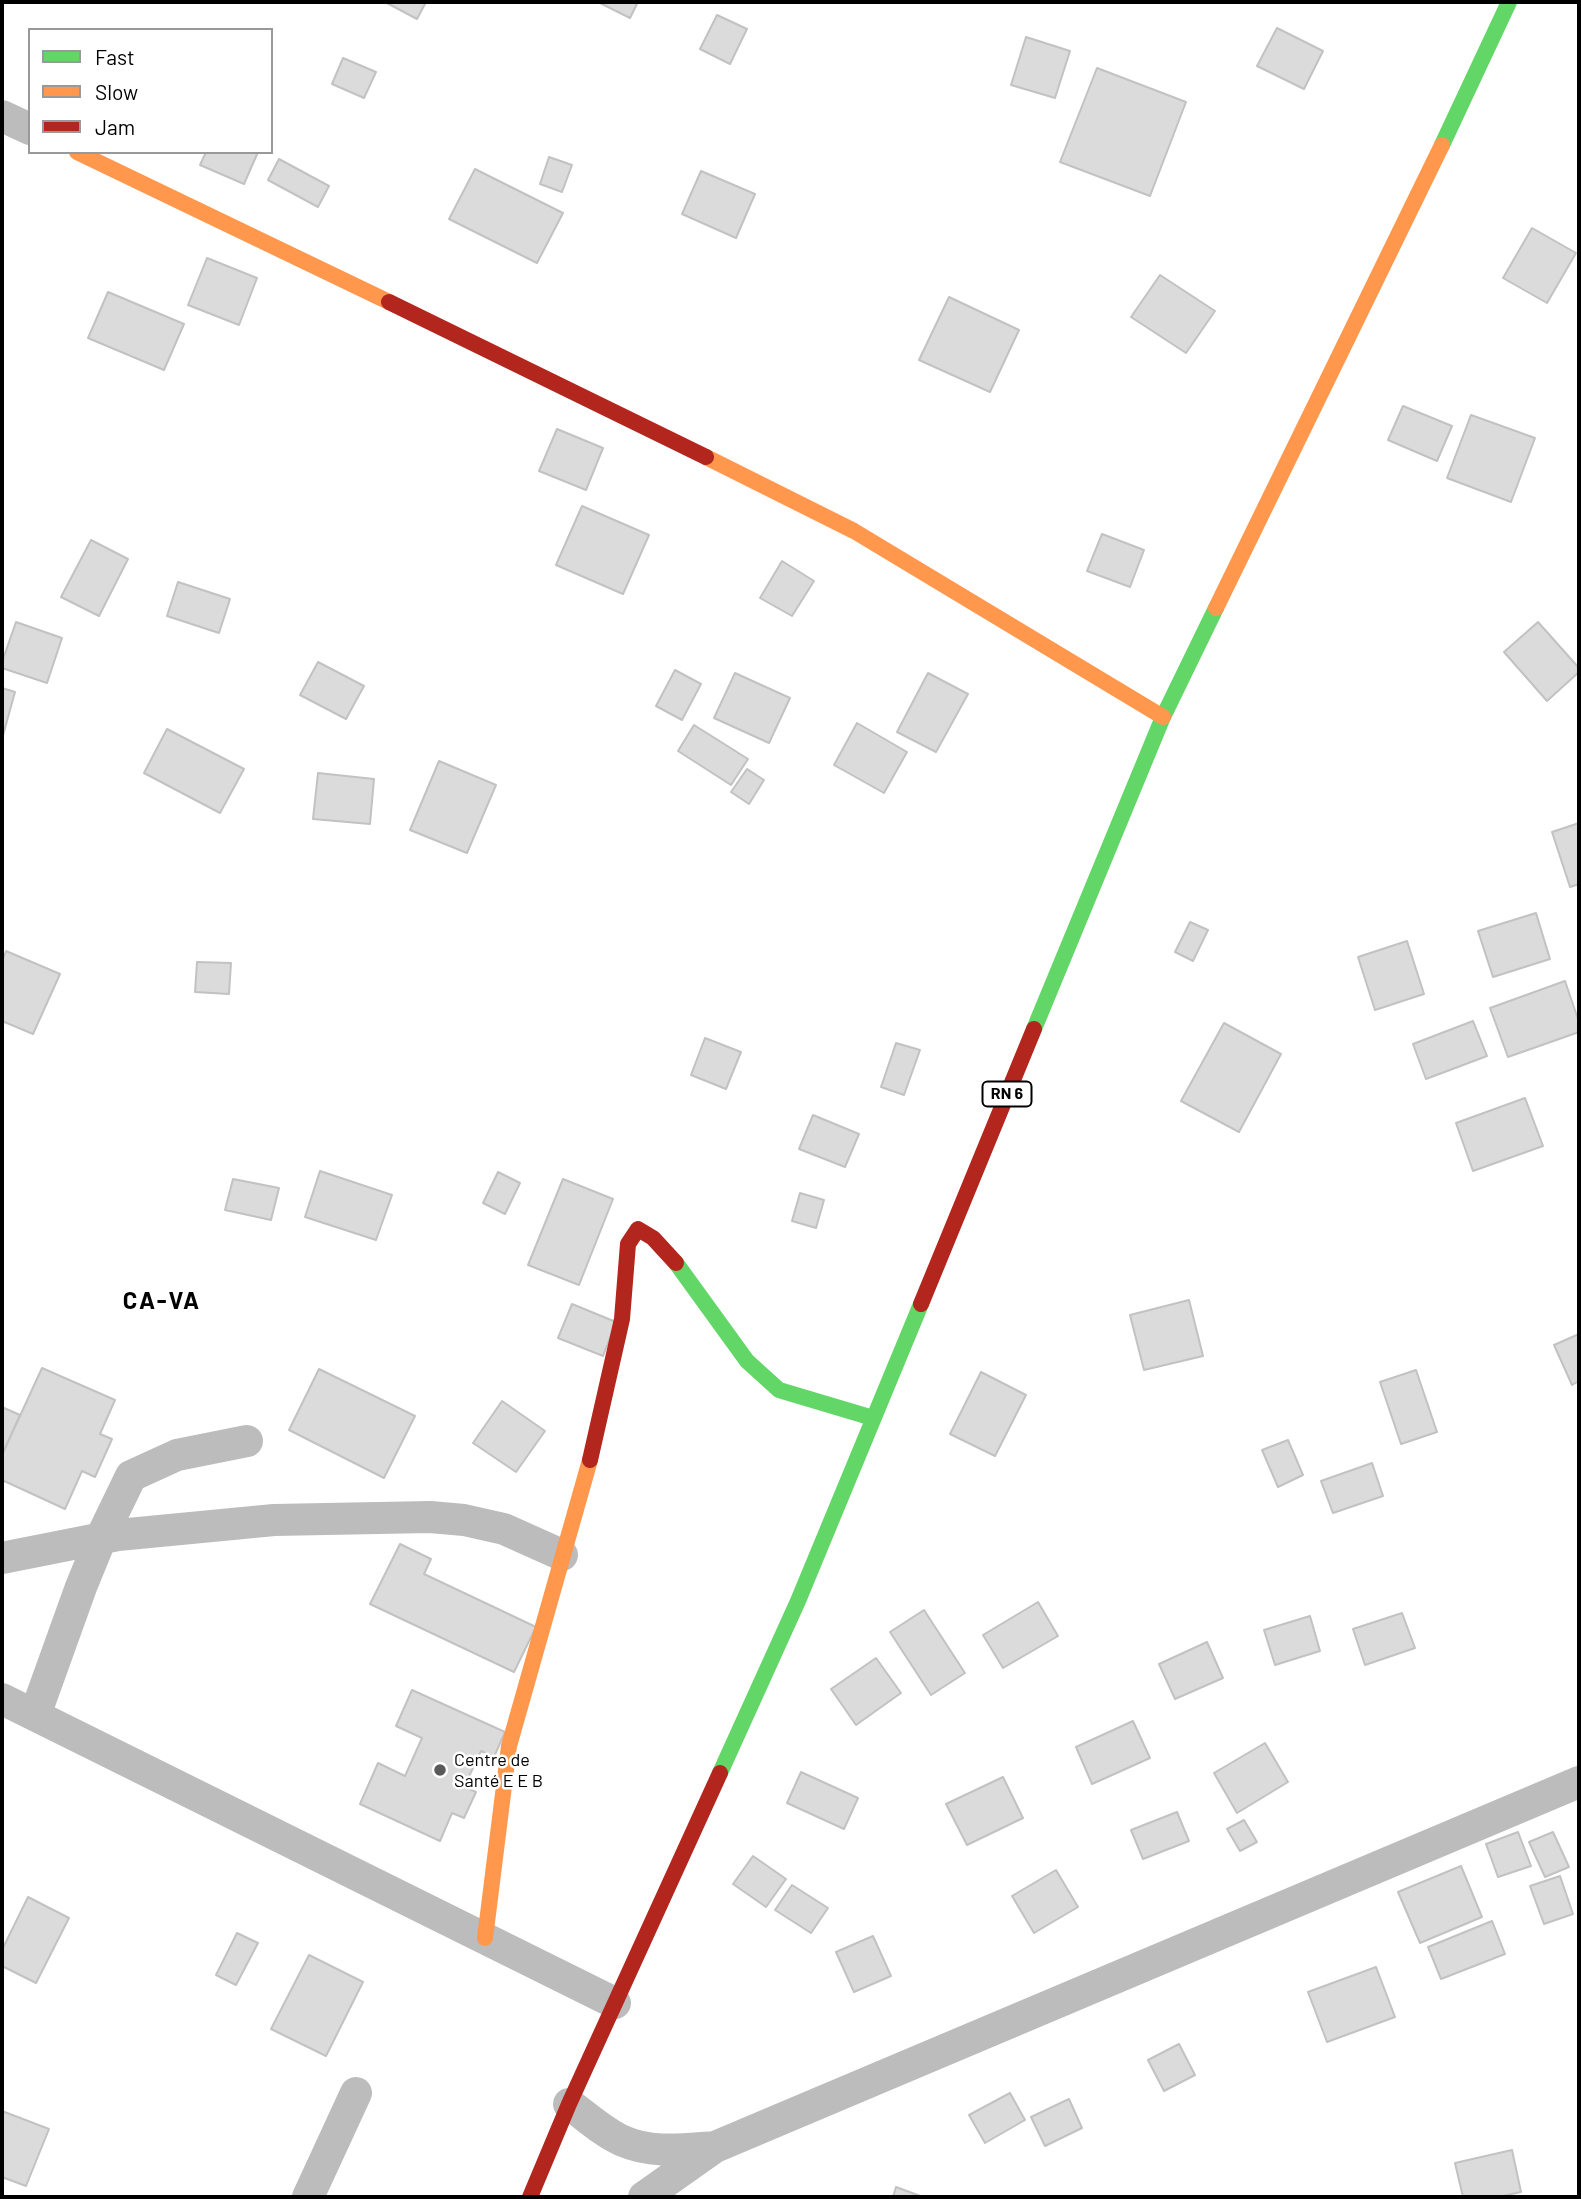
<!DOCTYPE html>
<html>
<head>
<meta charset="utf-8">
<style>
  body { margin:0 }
  #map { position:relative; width:1581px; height:2199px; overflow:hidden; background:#fff; font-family:Barlow,sans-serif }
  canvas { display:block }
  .frame { position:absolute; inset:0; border:4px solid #000; pointer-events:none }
  .legend { position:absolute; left:28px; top:28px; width:245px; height:126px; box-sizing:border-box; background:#fff; border:2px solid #999; margin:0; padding:9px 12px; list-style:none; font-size:21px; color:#000 }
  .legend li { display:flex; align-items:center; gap:14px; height:35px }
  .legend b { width:35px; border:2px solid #999 }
</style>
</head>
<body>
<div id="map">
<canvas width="1581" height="2199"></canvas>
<div class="frame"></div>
<ul class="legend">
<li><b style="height:9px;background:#63d668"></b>Fast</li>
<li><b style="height:9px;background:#ff974d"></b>Slow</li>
<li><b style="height:9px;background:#b3261e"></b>Jam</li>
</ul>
</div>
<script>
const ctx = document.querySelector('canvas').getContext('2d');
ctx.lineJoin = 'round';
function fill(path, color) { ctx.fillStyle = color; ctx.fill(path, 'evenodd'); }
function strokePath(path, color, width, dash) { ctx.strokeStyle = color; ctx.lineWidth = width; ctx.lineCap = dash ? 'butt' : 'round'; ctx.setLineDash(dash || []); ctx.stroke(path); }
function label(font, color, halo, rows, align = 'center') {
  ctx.font = font + ' Barlow,sans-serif'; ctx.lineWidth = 5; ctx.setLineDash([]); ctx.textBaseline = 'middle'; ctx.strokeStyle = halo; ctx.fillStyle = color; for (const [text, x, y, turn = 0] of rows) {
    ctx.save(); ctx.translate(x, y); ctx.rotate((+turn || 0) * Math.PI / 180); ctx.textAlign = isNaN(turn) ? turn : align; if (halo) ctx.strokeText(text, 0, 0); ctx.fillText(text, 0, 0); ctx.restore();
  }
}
const building = new Path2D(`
  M385 2H426L417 19Z
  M598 2H638L630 18Z
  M717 15 747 29 730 64 700 49Z
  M1277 28 1323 51 1304 89 1257 66Z
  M1026 37 1070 51 1055 98 1011 85Z
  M343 58 376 72 364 98 332 84Z
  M1097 68 1186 102 1150 196 1060 162Z
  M206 152H258L244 184 200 165Z
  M549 157 572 165 562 192 540 184Z
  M279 159 329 186 318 207 268 180Z
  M475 169 563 213 537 263 449 219Z
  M701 171 755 194 736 238 682 214Z
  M1532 228 1576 253 1547 303 1503 278Z
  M207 258 257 278 239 325 188 305Z
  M1160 275 1215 311 1186 353 1131 317Z
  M108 292 184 324 164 370 88 338Z
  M949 297 1019 330 990 392 919 360Z
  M1403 406 1452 426 1437 461 1388 440Z
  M1471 415 1535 438 1511 502 1447 478Z
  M557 429 603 448 586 490 539 471Z
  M582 506 649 535 623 594 556 565Z
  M1102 534 1144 550 1130 587 1087 571Z
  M91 540 128 559 99 616 61 597Z
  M782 561 814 581 792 616 760 598Z
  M178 582 230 599 219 633 167 616Z
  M16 622 62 638 47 683 2 668V662Z
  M1538 622 1579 668V672L1547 701 1504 652Z
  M318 662 364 686 346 719 300 695Z
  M675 670 701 684 682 720 656 706Z
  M735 673 790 698 769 743 714 718Z
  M928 673 968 694 936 752 897 732Z
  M2 688 15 692 2 739Z
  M857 723 907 752 884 793 834 765Z
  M694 725 748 759 731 785 678 751Z
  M167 729 244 769 220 813 144 773Z
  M439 761 496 785 467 853 410 830Z
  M747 769 764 780 749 804 731 792Z
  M318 773 374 779 370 824 313 819Z
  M1579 823V884L1570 887 1552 832Z
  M1536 913 1550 959 1493 977 1478 931Z
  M1190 922 1208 930 1193 961 1175 952Z
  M1407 941 1424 994 1375 1010 1358 957Z
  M6 951 60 974 33 1034 2 1021V961Z
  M197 962 231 963 229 994 195 992Z
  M1565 981 1579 1022V1032L1508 1057 1490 1008Z
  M1473 1021 1487 1056 1426 1079 1413 1044Z
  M1224 1023 1281 1054 1239 1132 1181 1101Z
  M705 1038 741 1052 726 1089 691 1075Z
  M896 1043 920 1050 904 1095 881 1087Z
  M1525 1098 1543 1146 1473 1171 1456 1123Z
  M813 1115 859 1134 845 1167 799 1149Z
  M320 1171 392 1195 376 1240 305 1217Z
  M498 1172 520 1183 505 1214 483 1203Z
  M233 1179 279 1188 271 1220 225 1210Z
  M563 1179 613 1199 579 1285 528 1265Z
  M800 1193 824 1200 816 1228 792 1221Z
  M1189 1300 1203 1356 1144 1370 1130 1315Z
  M572 1304 616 1322 603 1356 558 1338Z
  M1579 1334V1381L1572 1385 1554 1345Z
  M42 1368 115 1400 100 1434 112 1439 95 1477 82 1471 65 1509 2 1480V1455Z
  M319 1369 415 1416 384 1478 289 1430Z
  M1416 1370 1437 1432 1401 1444 1380 1382Z
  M981 1372 1026 1395 995 1456 950 1434Z
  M502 1401 545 1431 516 1472 473 1443Z
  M2 1407 20 1415 2 1455Z
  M1288 1440 1303 1475 1278 1487 1262 1450Z
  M1372 1463 1383 1496 1333 1513 1321 1481Z
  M400 1544 431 1559 424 1574 536 1627 514 1672 370 1604Z
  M1038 1602 1058 1636 1003 1668 983 1635Z
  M924 1610 965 1673 931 1695 890 1632Z
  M1402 1613 1415 1648 1365 1665 1353 1629Z
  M1310 1616 1320 1651 1275 1665 1264 1630Z
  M1207 1642 1223 1678 1175 1699 1159 1664Z
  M876 1658 901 1693 856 1725 831 1689Z
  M412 1690 505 1732 494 1757 481 1751 464 1787 476 1792 464 1818 452 1813 440 1841 360 1804 378 1763 405 1776 422 1738 396 1726Z
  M1133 1721 1150 1758 1092 1784 1076 1747Z
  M1265 1743 1288 1782 1237 1813 1214 1773Z
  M801 1772 858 1798 844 1829 787 1803Z
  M1003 1777 1023 1818 967 1845 946 1804Z
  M1177 1812 1189 1841 1143 1859 1131 1830Z
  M1244 1820 1257 1842 1240 1851 1227 1829Z
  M1518 1832 1531 1866 1498 1877 1486 1844Z
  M1553 1832 1569 1867 1545 1877 1529 1842Z
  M753 1856 786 1879 766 1907 733 1884Z
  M1461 1866 1482 1917 1420 1943 1398 1892Z
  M1056 1870 1078 1907 1034 1933 1012 1896Z
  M1560 1876 1573 1914 1544 1924 1530 1886Z
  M792 1885 828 1908 811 1933 775 1910Z
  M28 1897 69 1918 36 1983 2 1966V1950Z
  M1492 1921 1505 1954 1441 1979 1428 1947Z
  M237 1933 258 1943 236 1985 216 1975Z
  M873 1936 891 1976 854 1992 836 1952Z
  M309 1955 363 1982 326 2056 271 2029Z
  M1376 1967 1395 2017 1327 2042 1308 1992Z
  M1179 2044 1195 2075 1164 2091 1148 2060Z
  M1010 2093 1025 2120 985 2143 969 2115Z
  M1069 2099 1082 2128 1045 2146 1031 2117Z
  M2 2111 49 2129 26 2186 2 2177Z
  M1512 2150 1521 2192 1498 2197H1463L1455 2163Z
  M896 2187 923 2197H893Z`);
const street = new Path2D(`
  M2 116 30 129
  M2 1558 118 1535 274 1520 430 1517 464 1520 504 1529 562 1555
  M2 1699 615 2003
  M35 1715 81 1587 101 1538 131 1476 177 1455 247 1441
  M569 2104C586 2116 604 2133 623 2141 652 2154 684 2149 715 2147
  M308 2197 356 2093
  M644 2197 715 2147 1579 1782`);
const fast = new Path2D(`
  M1442 145 1509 2
  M1034 1029 1163 717 1216 608
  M676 1263 747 1361 779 1390 873 1418
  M720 1773 798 1601 921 1304`);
const slow = new Path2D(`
  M77 152 389 302
  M706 457 854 531 1163 717
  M1216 608 1442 145
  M485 1938 509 1746 590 1460`);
const jam = new Path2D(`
  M389 302 706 457
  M921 1304 1034 1029
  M590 1460 622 1319 628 1244 638 1229 653 1238 676 1263
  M530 2197 569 2104 720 1773`);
const markers = [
  [440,1770,7,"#595959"]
];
const shields = [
  [1007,1094,49]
];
const shieldNames = [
  ["RN 6",1007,1094]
];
const poiNames = [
  ["Centre de",454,1760],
  ["Santé E E B",454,1781]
];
const districtNames = [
  ["CA-VA",162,1301]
];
fill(building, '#dbdbdb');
strokePath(building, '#c2c2c2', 2);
strokePath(street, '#bcbcbc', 32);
strokePath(fast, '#63d668', 16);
strokePath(slow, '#ff974d', 16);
strokePath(jam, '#b3261e', 16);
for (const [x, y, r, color] of markers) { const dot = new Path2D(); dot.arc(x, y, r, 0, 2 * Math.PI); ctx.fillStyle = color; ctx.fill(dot); strokePath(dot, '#fff', 2.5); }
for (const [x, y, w] of shields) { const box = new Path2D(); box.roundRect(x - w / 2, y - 12.5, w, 25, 5); ctx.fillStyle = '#fff'; ctx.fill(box); strokePath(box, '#000', 2); }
label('bold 16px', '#000', null, shieldNames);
label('18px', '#000', '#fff', poiNames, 'left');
ctx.letterSpacing = '2px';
label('bold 24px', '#000', '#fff', districtNames);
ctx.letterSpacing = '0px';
</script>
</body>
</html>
